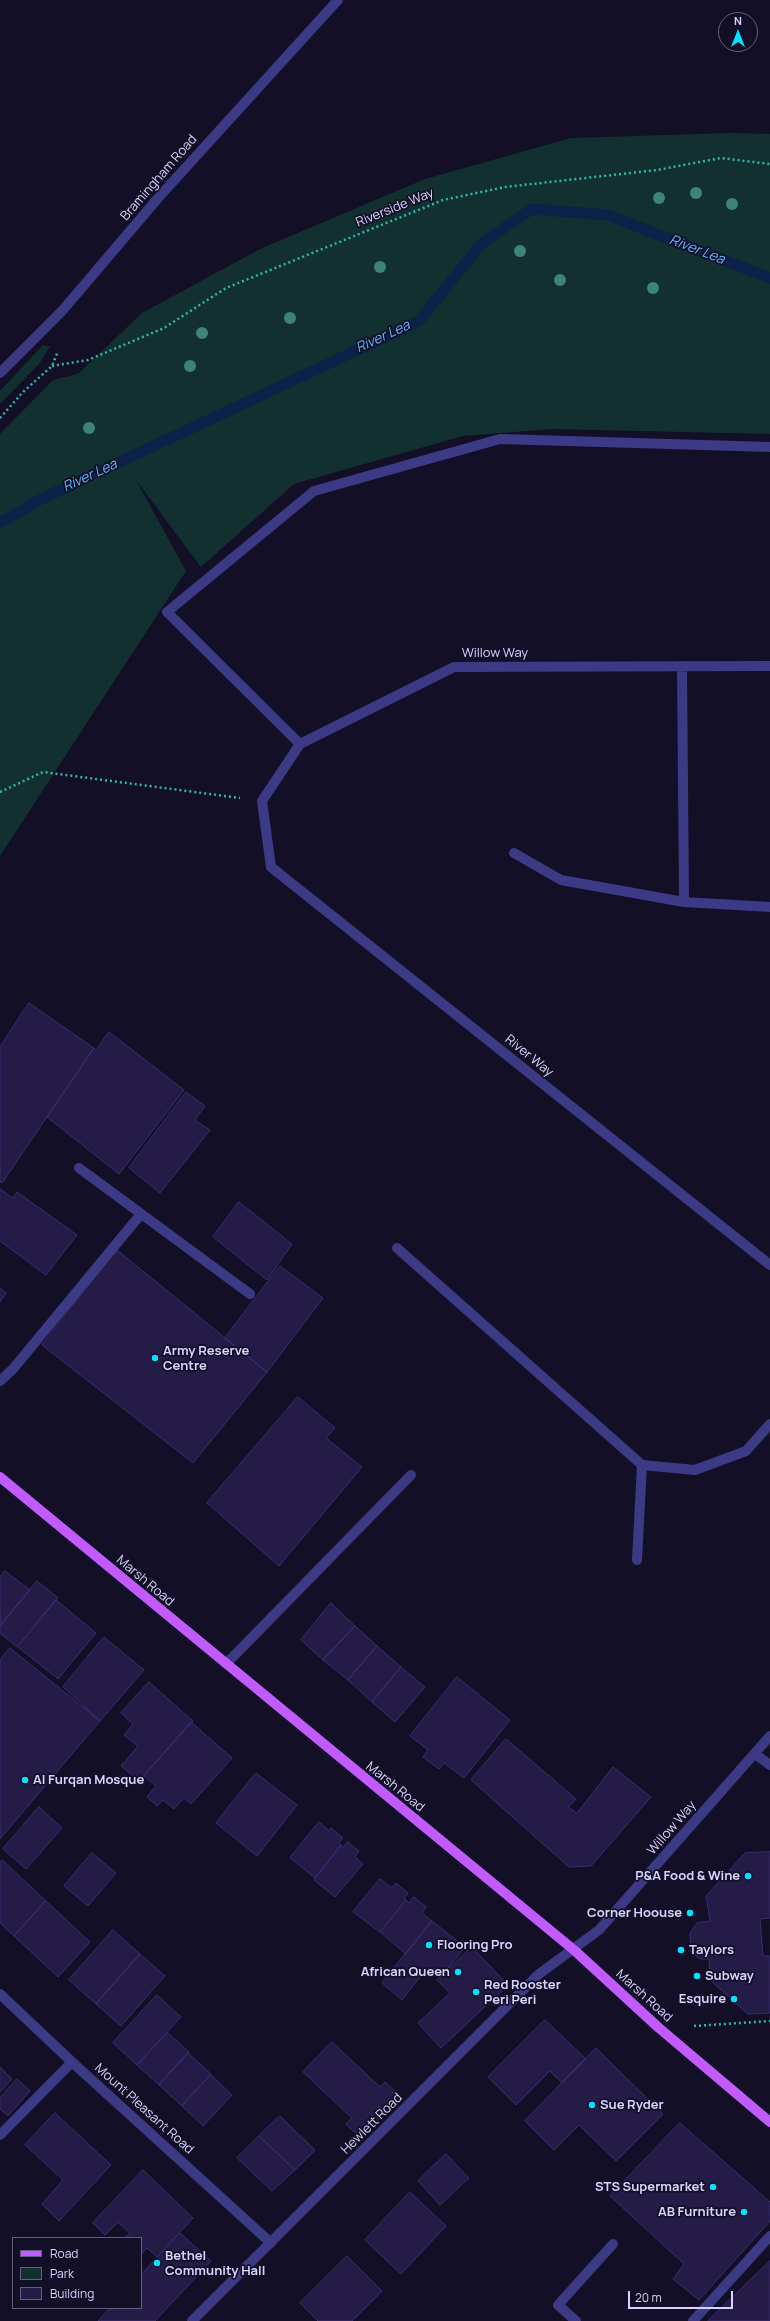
<!DOCTYPE html>
<html>
<head>
<meta charset="utf-8">
<style>
  body { margin:0 }
  #map { position:relative; width:770px; height:2321px; overflow:hidden; background:#130f26; font-family:Manrope,sans-serif }
  canvas { display:block }
  .legend { position:absolute; left:12px; top:2237px; width:130px; height:72px; box-sizing:border-box; background:#130f26; border:1px solid #625e7d; margin:0; padding:5px 7px; list-style:none; font-size:12px; color:#d9d4ff }
  .legend li { display:flex; align-items:center; gap:8px; height:20px }
  .legend b { width:20px; border:1px solid #625e7d }
  .north { position:absolute; left:718px; top:12px; width:40px; height:40px; box-sizing:border-box; background:#130f26; border:1px solid #625e7d; border-radius:50%; rotate:0deg; font-size:11px; font-weight:700; line-height:16px; text-align:center; color:#d9d4ff }
  .north::after { content:''; display:block; margin:auto; width:14px; height:18px; background:#00e5ff; clip-path:polygon(50% 0,100% 100%,50% 72%,0 100%) }
  .scale { position:absolute; left:628px; top:2291px; width:105px; height:18px; box-sizing:border-box; border:2px solid #d9d4ff; border-top:0; padding-left:5px; font-size:12px; line-height:14px; white-space:nowrap; color:#d9d4ff; -webkit-text-stroke:3px #130f26; paint-order:stroke }
</style>
</head>
<body>
<div id="map">
<canvas width="770" height="2321"></canvas>
<ul class="legend">
<li><b style="height:5px;background:#c25bff"></b>Road</li>
<li><b style="height:11px;background:#12302f"></b>Park</li>
<li><b style="height:11px;background:#241b47"></b>Building</li>
</ul>
<div class="north">N</div>
<div class="scale">20 m</div>
</div>
<script>
const ctx = document.querySelector('canvas').getContext('2d');
ctx.lineJoin = 'round';
function fill(path, color) { ctx.fillStyle = color; ctx.fill(path, 'evenodd'); }
function strokePath(path, color, width, dash) { ctx.strokeStyle = color; ctx.lineWidth = width; ctx.lineCap = dash ? 'butt' : 'round'; ctx.setLineDash(dash || []); ctx.stroke(path); }
function label(font, color, halo, rows, align = 'center') {
  ctx.font = font + ' Manrope,sans-serif'; ctx.lineWidth = 3.5; ctx.setLineDash([]); ctx.textBaseline = 'middle'; ctx.strokeStyle = halo; ctx.fillStyle = color; for (const [text, x, y, turn = 0] of rows) {
    ctx.save(); ctx.translate(x, y); ctx.rotate((+turn || 0) * Math.PI / 180); ctx.textAlign = isNaN(turn) ? turn : align; if (halo) ctx.strokeText(text, 0, 0); ctx.fillText(text, 0, 0); ctx.restore();
  }
}
const green = new Path2D(`
  M730 133 770 134V434L552 429 463 436 294 484 201 567 136 480 186 571 0 856V434L53 380 78 374 142 313 260 249 425 179 571 138Z
  M42 346H50L39 364 0 404V391Z`);
const stream = new Path2D(`
  M0 523 41 499 419 321 482 243 532 209 608 215 770 278`);
const building = new Path2D(`
  M29 1003 94 1048 2 1183 0 1182V1047Z
  M109 1032 184 1090 119 1174 47 1117 94 1048 96 1050Z
  M186 1092 205 1106 195 1120 210 1130 160 1193 129 1168Z
  M0 1189 13 1198 17 1192 77 1235 46 1275 0 1241Z
  M239 1202 292 1244 267 1280 213 1237Z
  M117 1250 267 1372 193 1463 42 1345Z
  M280 1266 323 1298 267 1372 225 1338Z
  M0 1288 6 1293 0 1302Z
  M298 1397 335 1428 326 1438 362 1467 279 1566 207 1503Z
  M5 1571 30 1590 0 1626V1577Z
  M37 1581 58 1598 17 1647 0 1633V1626Z
  M56 1600 96 1633 58 1679 18 1647Z
  M331 1603 355 1626 323 1660 301 1640Z
  M355 1626 377 1646 348 1680 323 1660Z
  M104 1637 144 1670 100 1721 63 1687Z
  M377 1646 401 1667 372 1702 348 1680Z
  M10 1648 100 1721 0 1839V1660Z
  M401 1667 425 1687 395 1722 372 1702Z
  M457 1677 510 1720 464 1778 444 1763 439 1769 423 1757 428 1750 410 1736Z
  M149 1682 193 1721 139 1781 121 1766 138 1746 124 1735 133 1724 121 1713Z
  M191 1722 232 1758 191 1804 184 1798 174 1809 163 1800 157 1806 147 1797 156 1786 144 1776Z
  M506 1739 576 1799 568 1807 577 1813 613 1767 651 1797 591 1866 569 1867 471 1780Z
  M256 1773 297 1805 257 1856 216 1823Z
  M39 1807 62 1828 26 1869 3 1849Z
  M319 1822 329 1831 331 1828 343 1838 339 1843 341 1845 315 1878 290 1858Z
  M348 1842 359 1851 355 1857 363 1864 335 1897 314 1880 341 1845 343 1847Z
  M770 1852V1918L760 1919 763 1956H770V2013L748 2014 710 1980 709 1959H700L691 1952 690 1933 697 1923 710 1921 706 1896 745 1853Z
  M92 1853 116 1873 88 1906 64 1886Z
  M2 1860 46 1901 14 1936 0 1923V1863Z
  M380 1879 392 1888 396 1883 408 1893 404 1899 406 1900 380 1932 353 1912Z
  M414 1897 426 1907 422 1913 432 1921 406 1954 380 1932 406 1900 409 1903Z
  M46 1901 90 1942 58 1977 14 1936Z
  M432 1921 465 1947 440 1978 427 1968 402 2000 382 1983Z
  M113 1930 140 1954 96 2004 69 1980Z
  M472 1947 508 1985 441 2048 418 2023 450 1993 437 1980Z
  M140 1954 165 1976 121 2026 96 2004Z
  M157 1995 181 2017 137 2065 113 2043Z
  M545 2020 586 2059 562 2083 550 2071 516 2105 488 2077Z
  M168 2033 189 2052 159 2085 137 2065Z
  M332 2042 380 2087 385 2082 401 2097 361 2139 346 2124 352 2118 303 2072Z
  M596 2048 663 2114 616 2161 579 2125 554 2150 525 2121Z
  M188 2053 211 2074 182 2106 159 2085Z
  M0 2067 12 2079 0 2092Z
  M211 2075 232 2095 203 2126 182 2106Z
  M17 2079 30 2091 8 2116 0 2109V2098Z
  M55 2113 111 2165 59 2221 42 2204 63 2180 25 2145Z
  M280 2116 315 2150 295 2170 259 2136Z
  M680 2123 770 2202V2221L699 2300 673 2279 684 2264 610 2196Z
  M259 2136 295 2170 272 2191 237 2158Z
  M446 2154 469 2178 440 2205 418 2181Z
  M143 2170 193 2218 157 2257 147 2248 141 2254V2238H125L130 2233 118 2222 105 2235 93 2223Z
  M410 2192 446 2226 401 2274 365 2240Z
  M180 2233 211 2261 155 2321H98L110 2308H141V2275Z
  M347 2256 382 2291 352 2321H318L300 2303Z
  M770 2261V2321H708Z`);
const path = new Path2D(`
  M52 366 88 360 164 328 226 288 443 200 505 187 657 170 721 158 770 164
  M0 418 23 392 52 366 58 351
  M0 792 43 772 240 798
  M694 2026 770 2021`);
const minor = new Path2D(`
  M0 373 62 311 159 197 338 0
  M682 666 684 902
  M770 666 454 667 300 744 262 801 271 867 770 1265
  M300 744 167 612 314 491 500 439 770 447
  M514 853 561 880 684 902 770 907
  M79 1168 250 1294
  M397 1248 642 1465 695 1470 746 1451 770 1424
  M0 1381 13 1369 141 1214
  M637 1560 642 1465
  M226 1664 411 1475
  M755 1754 770 1765
  M0 1994 72 2062 271 2243
  M0 2135 72 2062
  M192 2321 539 1974 599 1930 770 1736
  M576 2321 558 2305 613 2244
  M693 2321 770 2236`);
const major = new Path2D(`
  M0 1477 574 1950 659 2028 770 2122`);
const trees = [
  [696,193],
  [659,198],
  [732,204],
  [520,251],
  [380,267],
  [560,280],
  [653,288],
  [290,318],
  [202,333],
  [190,366],
  [89,428]
];
const markers = [
  [155,1358,4,"#00e5ff"],
  [25,1780,4,"#00e5ff"],
  [748,1876,4,"#00e5ff"],
  [690,1913,4,"#00e5ff"],
  [429,1945,4,"#00e5ff"],
  [681,1950,4,"#00e5ff"],
  [458,1972,4,"#00e5ff"],
  [697,1976,4,"#00e5ff"],
  [476,1992,4,"#00e5ff"],
  [734,1999,4,"#00e5ff"],
  [592,2105,4,"#00e5ff"],
  [713,2187,4,"#00e5ff"],
  [744,2212,4,"#00e5ff"],
  [157,2263,4,"#00e5ff"]
];
const streetNames = [
  ["Bramingham Road",159,178,-49],
  ["Riverside Way",395,208,-22],
  ["Willow Way",495,653],
  ["River Way",529,1056,39],
  ["Marsh Road",145,1581,40],
  ["Marsh Road",395,1787,39],
  ["Willow Way",672,1828,-49],
  ["Marsh Road",644,1996,42],
  ["Mount Pleasant Road",144,2109,42],
  ["Hewlett Road",372,2124,-45]
];
const poiNames = [
  ["Army Reserve",163,1351],
  ["Centre",163,1366],
  ["Al Furqan Mosque",33,1780],
  ["P&A Food & Wine",740,1876,"right"],
  ["Corner Hoouse",682,1913,"right"],
  ["Flooring Pro",437,1945],
  ["Taylors",689,1950],
  ["African Queen",450,1972,"right"],
  ["Subway",705,1976],
  ["Red Rooster",484,1985],
  ["Peri Peri",484,2000],
  ["Esquire",726,1999,"right"],
  ["Sue Ryder",600,2105],
  ["STS Supermarket",705,2187,"right"],
  ["AB Furniture",736,2212,"right"],
  ["Bethel",165,2256],
  ["Community Hall",165,2271]
];
const waterNames = [
  ["River Lea",697,250,21],
  ["River Lea",383,337,-25],
  ["River Lea",90,476,-25]
];
fill(green, '#12302f');
strokePath(stream, '#0c2248', 11);
fill(building, '#241b47');
strokePath(building, '#3b2d73', 1);
strokePath(path, '#2fb8b0', 2.5, [2, 3]);
strokePath(minor, '#3d3a85', 10);
strokePath(major, '#c25bff', 10);
ctx.fillStyle = '#3d827b';
for (const [x, y] of trees) { ctx.beginPath(); ctx.arc(x, y, 6, 0, 2 * Math.PI); ctx.fill(); }
for (const [x, y, r, color] of markers) { const dot = new Path2D(); dot.arc(x, y, r, 0, 2 * Math.PI); ctx.fillStyle = color; ctx.fill(dot); strokePath(dot, '#130f26', 1.5); }
label('13px', '#d9d4ff', '#130f26', streetNames);
label('bold 13px', '#d9d4ff', '#130f26', poiNames, 'left');
label('italic 14px', '#62b6ff', '#130f26', waterNames);
</script>
</body>
</html>
